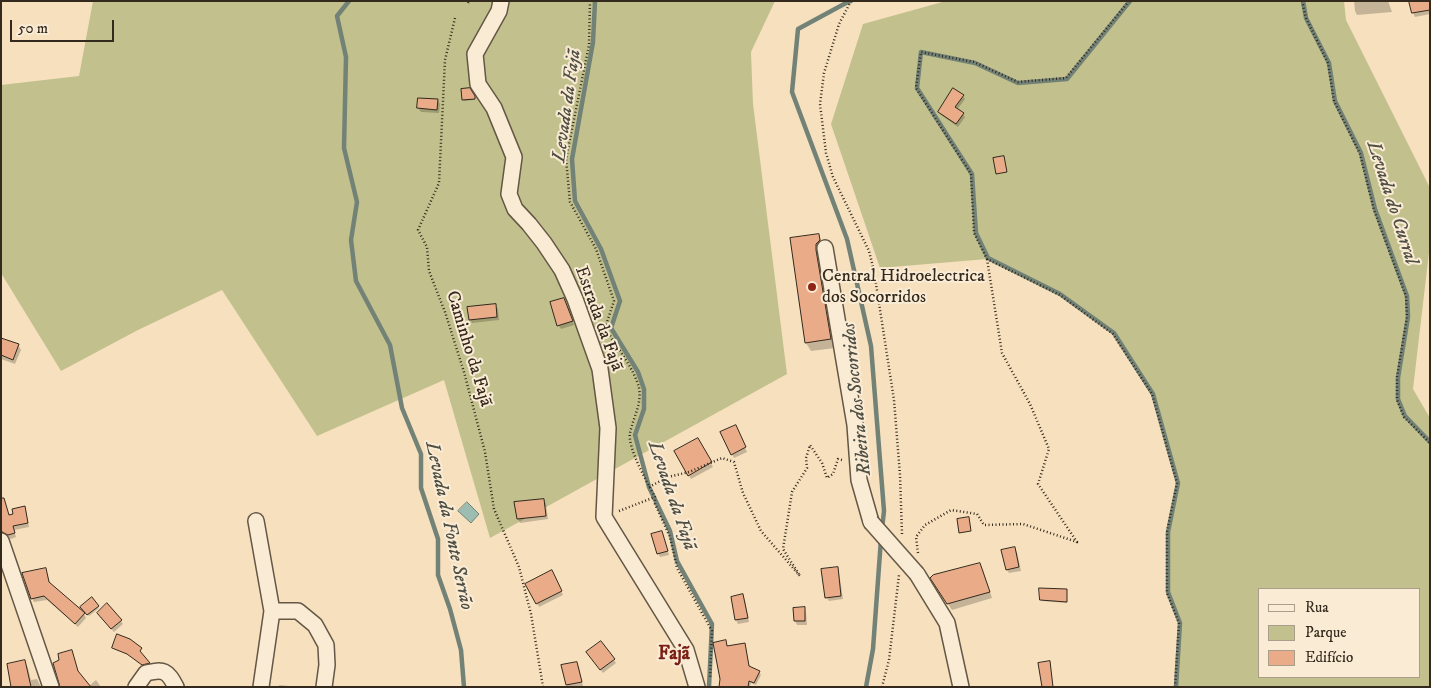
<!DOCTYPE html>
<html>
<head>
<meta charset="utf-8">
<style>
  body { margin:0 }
  #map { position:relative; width:1431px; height:688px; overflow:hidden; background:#f7e0be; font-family:"IM FELL DW Pica",serif }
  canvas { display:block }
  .frame { position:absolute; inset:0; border:2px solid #33291d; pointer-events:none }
  .legend { position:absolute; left:1258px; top:588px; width:162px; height:90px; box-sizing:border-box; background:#faebd5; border:1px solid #aa9d8b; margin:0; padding:6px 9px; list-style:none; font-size:15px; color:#33291d }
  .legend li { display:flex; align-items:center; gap:10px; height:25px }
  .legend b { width:25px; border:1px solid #aa9d8b }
  .scale { position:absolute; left:10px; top:20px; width:104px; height:22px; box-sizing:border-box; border:2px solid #33291d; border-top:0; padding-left:6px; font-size:15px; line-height:18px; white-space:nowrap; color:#33291d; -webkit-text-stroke:4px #faebd5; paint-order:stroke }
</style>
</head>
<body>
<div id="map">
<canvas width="1431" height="688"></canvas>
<div class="frame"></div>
<ul class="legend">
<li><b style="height:6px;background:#faebd5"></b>Rua</li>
<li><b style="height:14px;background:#c2c18e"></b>Parque</li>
<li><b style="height:14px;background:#eaac88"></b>Edifício</li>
</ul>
<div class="scale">50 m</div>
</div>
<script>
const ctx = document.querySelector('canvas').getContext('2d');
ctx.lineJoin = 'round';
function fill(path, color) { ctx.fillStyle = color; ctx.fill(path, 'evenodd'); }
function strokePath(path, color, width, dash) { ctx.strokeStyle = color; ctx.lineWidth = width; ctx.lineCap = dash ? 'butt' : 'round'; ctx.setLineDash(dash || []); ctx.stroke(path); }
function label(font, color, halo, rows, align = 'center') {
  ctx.font = font + ' "IM FELL DW Pica",serif'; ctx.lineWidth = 4; ctx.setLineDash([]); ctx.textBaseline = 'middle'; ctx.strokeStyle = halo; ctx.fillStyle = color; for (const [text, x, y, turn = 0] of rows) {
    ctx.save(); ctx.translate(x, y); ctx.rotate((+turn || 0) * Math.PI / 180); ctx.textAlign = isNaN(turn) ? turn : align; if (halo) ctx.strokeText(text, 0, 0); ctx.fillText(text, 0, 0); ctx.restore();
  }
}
const green = new Path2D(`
  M93 1H775L751 52 753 104 787 374 490 538 444 380 317 436 222 290 138 330 61 371 1 273V85L79 76Z
  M946 1H1344L1346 20 1430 188V244L1413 389 1430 418V687H1175L1179 623 1167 593V532L1177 483 1152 394 1113 333 1060 295 987 259 880 268 831 124 863 24ZM1260 589H1420V677H1260Z`);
const water = new Path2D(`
  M467 502 479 514 471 523 458 511Z`);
const shadow = new Path2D(`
  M1354 1H1388L1392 12 1357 15 1355 11Z
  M1411 1H1430V14L1415 17 1413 13Z
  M469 89 475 100 464 101 463 99Z
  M963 96 965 99 957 110 963 114 965 117 958 127 941 115 939 112Z
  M438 100 440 104 439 113 421 112 418 108Z
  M818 235 823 243 835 348 811 351 806 343 791 239Z
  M566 303 574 325 561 329 558 325Z
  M495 305 498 309 499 320 472 323 470 319Z
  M1 339 18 345 21 350 15 364 1 359Z
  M738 431 747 452 734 458 732 454Z
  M697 440 713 467 691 479 676 452Z
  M544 500 546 504 548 519 520 523 518 519Z
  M24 508 26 511 29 527 14 530 16 537 11 539 6 536 3 531 14 515Z
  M662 532 669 555 660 557 658 553Z
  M1014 548 1017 552 1021 571 1009 573 1007 570Z
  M979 564 983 570 992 598 952 610 935 584Z
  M837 568 839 572 843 599 829 601 827 598Z
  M46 569 50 584 84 614 86 618 78 627 47 600 34 602 32 598Z
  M552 572 563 595 539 607 527 584Z
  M1067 590V603L1042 601V600Z
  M743 596 745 600 749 622 738 624 736 620 732 598Z
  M92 599 99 608 89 616 82 607Z
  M795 609H804L806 612 807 625H797L795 621Z
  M100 617 121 621 123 624 114 632Z
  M725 641 727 647 744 644 750 668 759 672 761 675 756 685 751 683 750 687H720Z
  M71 652 79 673 89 686 96 680 101 687H74Z
  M590 656 614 660 616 663 603 673Z
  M25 662 28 668 31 680 37 679 41 687H12Z
  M577 663 579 667 583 686 568 687 567 685Z
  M279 685 299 687H279Z`);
const stream = new Path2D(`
  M349 1 337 16 346 57 344 148 357 202 351 240 356 281 390 345 402 408 421 454V488L438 539V575L450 609 461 650 464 687
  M595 1 593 42 572 159 575 201 601 249 620 301 611 328 638 372 644 389V409L635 435 649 487 670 531 677 561 712 624 709 687
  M851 1 846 3 798 29 792 92 847 239 871 346 884 511 882 529
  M1130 1 1067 79 1018 83 975 63 921 52 917 88 972 174 976 233 988 258 1060 294 1114 333 1153 394 1178 483 1168 532V592L1180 623 1176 687
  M1303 1 1306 18 1329 63 1335 101 1361 153 1375 209 1407 296 1408 317 1398 378V399L1405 416 1430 442
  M866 687 873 649 881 539`);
const building = new Path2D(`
  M1409 1H1430V10L1412 13Z
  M470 88 475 96V99L462 100 461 89Z
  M953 88 964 95 955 107 964 113 956 124 938 112Z
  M418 98 438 99 437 110 417 108Z
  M1004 156 1007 172 996 174 993 158Z
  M819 234 820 240 816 244V250L831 339 805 343 790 238Z
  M564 298 573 321 557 326 550 302Z
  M496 304 497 317 469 320 467 307Z
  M1 338 19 344 13 360 1 355Z
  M736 425 746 447 731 455 720 432Z
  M698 438 712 462 688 476 674 451Z
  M1 498H4L9 515 13 514 12 509 25 506 28 523 13 526 15 533 8 535 2 532 1 529Z
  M544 499 546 516 517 519 514 502Z
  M969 517 971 531 959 533 957 519Z
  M662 531 668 551 657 554 651 534Z
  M1015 547 1019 567 1006 570 1001 550Z
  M980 563 990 592 947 604 930 578 933 575Z
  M838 567 841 596 825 598 821 569Z
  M46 568 49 582 85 613 75 624 44 596 31 599 22 573Z
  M552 570 562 591 536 604 525 584Z
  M1039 588 1067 589V602L1040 600Z
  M743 594 748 618 735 620 731 597Z
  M92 597 99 606 87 615 80 607Z
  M107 603 122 620 111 629 97 613Z
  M805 607V621H794L793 608Z
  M117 634 130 639 142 648 140 651 150 663 142 665 127 654 112 648Z
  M726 640 727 646 745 643 749 666 760 671 754 683 749 681 748 687H719L720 679 713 643Z
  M601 641 615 659 600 670 586 652Z
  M72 650 78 671 91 687H60L53 663 59 660 58 654Z
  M25 660 31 687H11L7 664Z
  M1050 661 1053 687H1042L1038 663Z
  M577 662 582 682 566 685 561 665Z`);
const path = new Path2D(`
  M590 1 589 45 566 159 570 202 596 249 614 301 605 328C615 344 635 370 639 388 642 404 633 418 630 433 627 447 648 484 655 497V504L670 537 677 568 712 631 710 678
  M851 1 839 24 824 73 820 104 826 153 833 177 869 251 874 271 894 400 900 475 902 534
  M1129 1 1066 78 1018 82 974 62 921 52 916 88 971 174 974 233 987 259 1060 295 1113 334 1152 394 1177 483 1167 532V593L1179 623 1175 687
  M1302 1 1306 18 1328 63 1334 101 1360 154 1374 210 1406 296 1407 317 1397 377V400L1404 417 1430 443
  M468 3 469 1
  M455 18 445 60 439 183 418 230 427 247 429 271 445 312 464 372 485 452 494 509 519 567 531 614 543 687
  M649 487 668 477 689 472 722 458 734 462 743 493 761 531 800 576 783 549 792 492 807 468 806 458 810 445 822 463 827 478 833 474 838 459 842 460 843 461
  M619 511 655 497
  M918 553 916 537 925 525 951 510 977 514 984 525 1023 524 1077 542 1038 484 1049 449 1030 404 1002 353 987 259
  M882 687 889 660 899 575`);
const minor = new Path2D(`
  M501 1 499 11 475 54 478 84 494 108 514 157 509 194 515 209 529 224 544 243 562 270 575 299 600 369 608 428 604 517 686 650 697 687
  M825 248 855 425 859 480 871 522
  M256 521 272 611 261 687
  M1 541 51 687
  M917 574 947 623 961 687
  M272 611H298L315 625 326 645 327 665 324 687
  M136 687 146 673C164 669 167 670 176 687`);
const minorBridge = new Path2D(`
  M871 522 917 574`);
const markers = [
  [812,287,5,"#8f2418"]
];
const poiNames = [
  ["Central Hidroelectrica",822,277],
  ["dos Socorridos",822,298]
];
const streetNames = [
  ["Estrada da Fajã",598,319,70],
  ["Caminho da Fajã",468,349,73]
];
const waterNames = [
  ["Levada da Fajã",568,106,-82],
  ["Levada do Curral",1391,203,72],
  ["Ribeira dos Socorridos",858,399,-96],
  ["Levada da Fajã",671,496,71],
  ["Levada da Fonte Serrão",448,526,78]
];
const neighbourhoodNames = [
  ["Fajã",674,655]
];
fill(green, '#c2c18e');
fill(water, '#9dbdb3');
strokePath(water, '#738277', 1);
fill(shadow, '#0003');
strokePath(stream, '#738277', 4.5);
fill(building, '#eaac88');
strokePath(building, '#33291d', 1);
strokePath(minor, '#645745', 18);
strokePath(path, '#33291d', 2.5, [1, 2.5]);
strokePath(minor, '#faebd5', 15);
strokePath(minorBridge, '#645745', 18, []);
strokePath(minorBridge, '#faebd5', 15);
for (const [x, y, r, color] of markers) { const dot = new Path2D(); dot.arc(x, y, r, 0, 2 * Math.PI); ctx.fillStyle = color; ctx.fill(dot); strokePath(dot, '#faebd5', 2); }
label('18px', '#33291d', '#faebd5', poiNames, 'left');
label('18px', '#33291d', '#faebd5', streetNames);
label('italic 19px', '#4e4e42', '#faebd5', waterNames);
label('bold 19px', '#7a1f14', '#faebd5', neighbourhoodNames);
</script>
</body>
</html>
